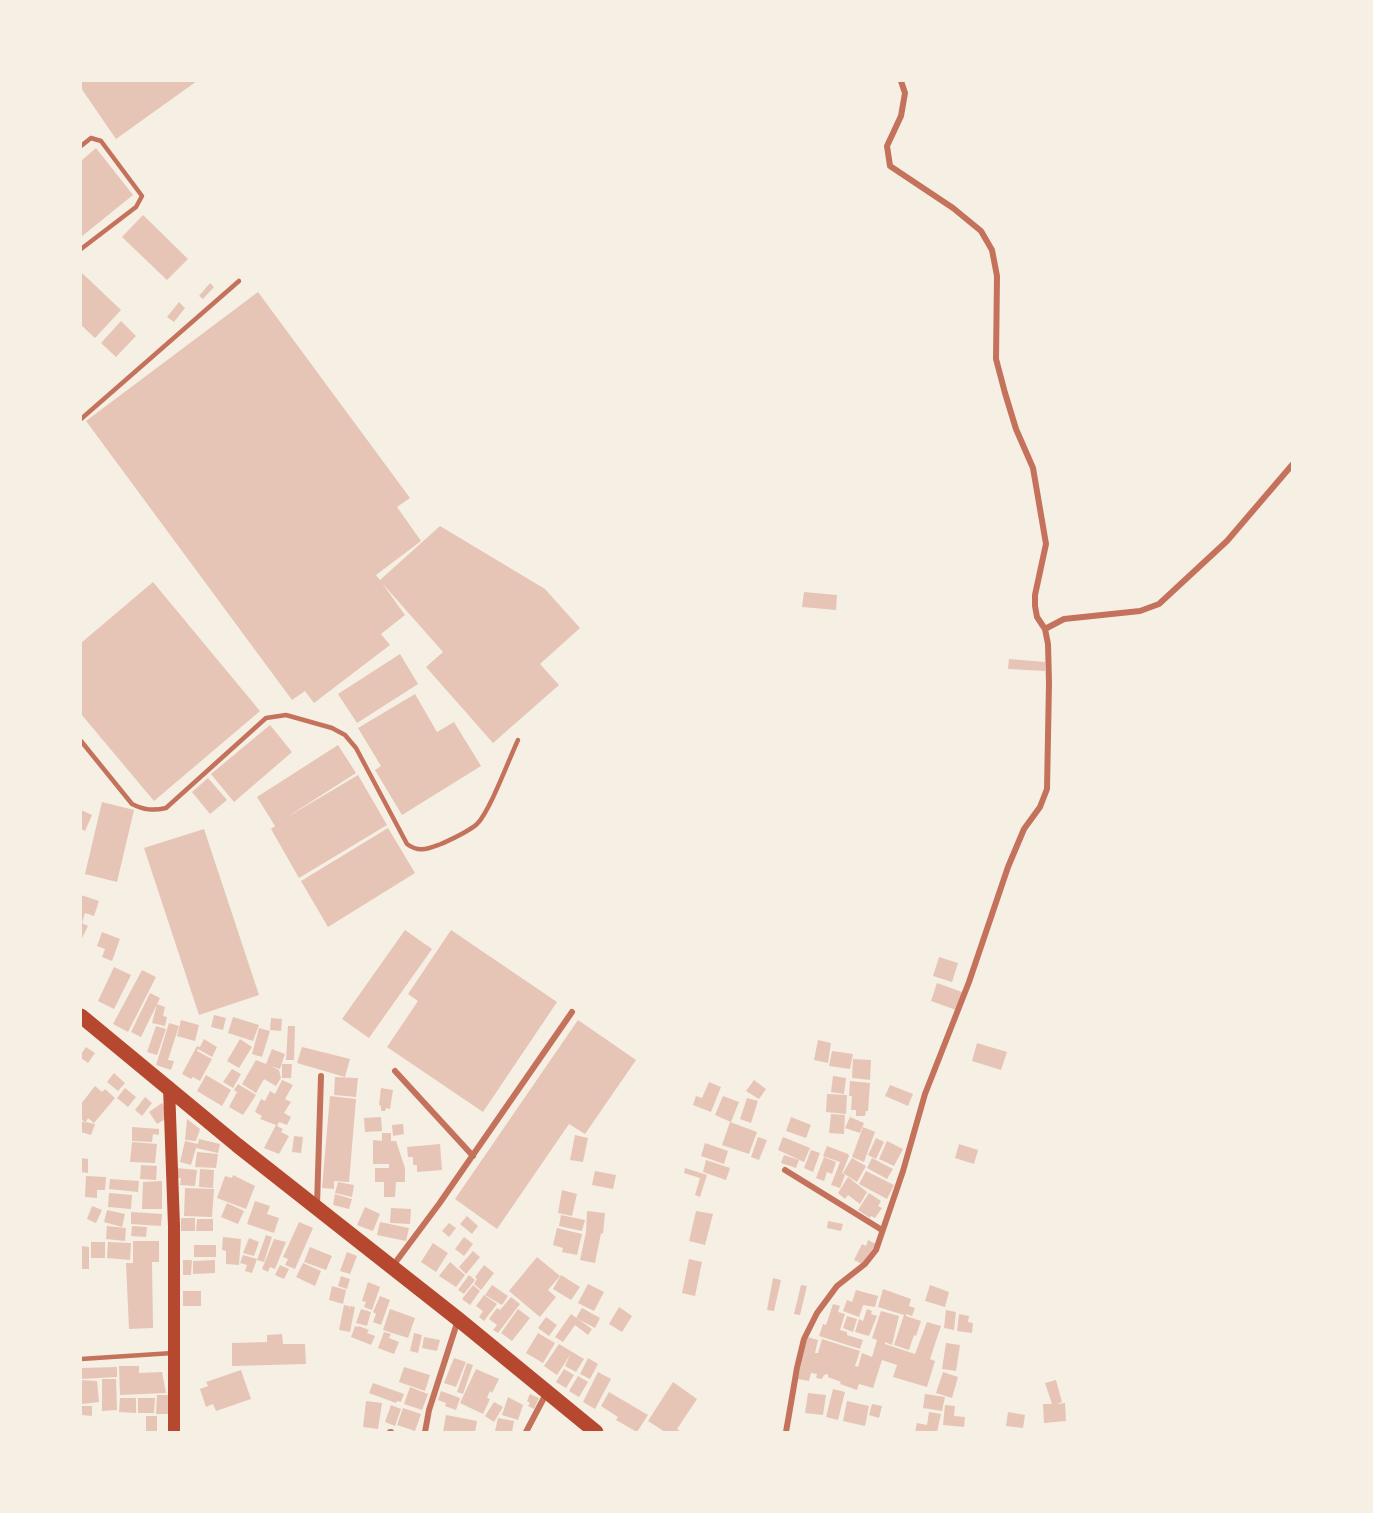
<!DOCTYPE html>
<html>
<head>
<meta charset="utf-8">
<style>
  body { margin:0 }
  #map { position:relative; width:1373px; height:1513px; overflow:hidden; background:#f6efe4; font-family:"Space Grotesk",sans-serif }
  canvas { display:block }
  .frame { position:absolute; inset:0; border:82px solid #f6efe4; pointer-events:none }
</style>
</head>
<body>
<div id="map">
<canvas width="1373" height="1513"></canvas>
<div class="frame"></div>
</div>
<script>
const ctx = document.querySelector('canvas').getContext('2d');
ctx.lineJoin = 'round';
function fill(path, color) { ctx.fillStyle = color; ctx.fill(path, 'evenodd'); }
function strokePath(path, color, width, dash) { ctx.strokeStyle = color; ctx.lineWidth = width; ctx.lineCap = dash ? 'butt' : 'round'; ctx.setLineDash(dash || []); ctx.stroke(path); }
const building = new Path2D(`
  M81 81H197L116 139 81 88Z
  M96 148 133 195 81 237V161Z
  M143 215 188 259 167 280 122 237Z
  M81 272 121 310 95 338 81 325Z
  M210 283 214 287 203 299 199 296Z
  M258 292 410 498 397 507 421 541 376 575 380 580 440 526 545 589 580 628 540 664 559 685 493 743 426 667 443 652 382 583 405 615 381 634 390 645 314 703 305 691 292 700 86 421Z
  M179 302 185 308 174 322 167 317Z
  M121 321 136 336 116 357 101 343Z
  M153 582 260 711 154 801 81 714V643Z
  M804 592 837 595 836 610 802 607Z
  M400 654 418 684 357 723 338 694Z
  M1009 659 1045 662V671L1008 669Z
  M415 694 437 732 454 722 481 766 402 815 375 770 381 766 358 728Z
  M270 725 292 752 234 802 211 774Z
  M338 745 356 773 284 819 358 775 387 825 299 878 271 829 275 826 257 797Z
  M208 778 227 800 210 814 192 792Z
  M102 802 134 810 117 882 85 874Z
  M81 810 92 815 85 831 81 829Z
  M388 828 415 873 328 927 301 881Z
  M204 829 259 995 199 1015 144 848Z
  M81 895 99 901 94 916 85 913 82 923 88 926 81 940Z
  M405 930 432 949 369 1038 342 1019Z
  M451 930 557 1002 483 1112 387 1047 418 1001 408 994Z
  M102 932 120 939 112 961 102 957 105 949 97 946Z
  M939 957 958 963 952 982 933 976Z
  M114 967 131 975 114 1009 98 1001Z
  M142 970 156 977 128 1032 113 1024Z
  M937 983 962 992 956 1010 931 1001Z
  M150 993 160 998 141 1037 131 1032Z
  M157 1004 165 1007 163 1016 167 1017 165 1026 152 1023Z
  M214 1015 226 1018 223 1030 211 1027Z
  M233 1017 259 1025 253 1041 228 1033Z
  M271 1018 282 1019 281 1031 270 1030Z
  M181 1020 199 1025 195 1041 177 1036Z
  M578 1020 636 1060 585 1134 569 1124 497 1229 455 1199Z
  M169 1023 179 1026 168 1060 174 1061 171 1070 156 1065Z
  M156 1026 166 1029 157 1055 147 1052Z
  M288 1026H295L294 1060H286Z
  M259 1028 270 1031 262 1057 252 1054Z
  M204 1039 217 1047 212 1057 198 1049 197 1051 212 1059 200 1081 193 1077 191 1079 182 1074 197 1046 200 1047Z
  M240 1039 252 1047 239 1068 227 1061Z
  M818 1040 831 1043 828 1063 814 1060Z
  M977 1043 1007 1052 1001 1070 972 1061Z
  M86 1047 95 1053 88 1063 81 1058V1054Z
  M302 1047 350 1059 345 1077 297 1063Z
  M272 1049 285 1054 280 1069 271 1066 279 1070 281 1078 276 1086 264 1079 256 1093 242 1084 256 1060 266 1064Z
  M832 1051 853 1054 850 1069 829 1066Z
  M853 1059 871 1060 870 1080 852 1078Z
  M282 1064H292L291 1078H282Z
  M232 1069 241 1074 233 1088 223 1082Z
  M114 1073 125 1083 118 1091 107 1082Z
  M206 1075 231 1090 222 1106 197 1091Z
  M833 1076 846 1078 844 1094 831 1092Z
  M335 1077 358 1078 356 1097 334 1095Z
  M282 1080 293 1085 285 1099 291 1102 284 1113 291 1117 287 1125 279 1122 277 1126 283 1129 281 1132 289 1136 279 1154 264 1148 276 1125 260 1119 262 1116 255 1112 261 1099 265 1101 270 1091 275 1094Z
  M754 1080 766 1089 759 1099 746 1091Z
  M850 1081 870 1083 868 1111H866L865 1116H856V1110H851L852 1096H849Z
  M709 1082 721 1087 711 1112 693 1105 696 1096 702 1098Z
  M238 1084 256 1095 243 1115 229 1107 237 1092 234 1090Z
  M890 1085 913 1094 908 1106 885 1096Z
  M95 1086 102 1092 105 1089 115 1098 94 1123 88 1118 86 1122 95 1124 91 1135 81 1132V1121L86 1123 81 1119V1104Z
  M125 1088 136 1097 128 1107 117 1098Z
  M381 1088 393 1090 390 1109 386 1108 385 1111H381V1106L379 1105Z
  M827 1094 847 1095 846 1114 826 1112Z
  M330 1096 356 1099 349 1182 334 1181V1189L322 1188Z
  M723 1096 739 1102 731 1122 715 1115Z
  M145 1097 152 1103 142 1116 135 1110Z
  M747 1098 758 1101 751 1123 740 1119Z
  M162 1103 170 1116 157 1124 149 1112Z
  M831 1114 845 1115 844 1134 829 1133Z
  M381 1117 382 1131 365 1132 364 1118Z
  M791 1117 811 1125 806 1138 786 1131Z
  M850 1117 864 1123 860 1133 845 1128Z
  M187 1119 200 1129 196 1141 185 1140Z
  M730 1122 757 1132 749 1154 722 1145Z
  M403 1124 404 1134 393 1136 392 1125Z
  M132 1127 159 1129V1135L153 1134 152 1142 132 1141Z
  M863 1127 875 1132 864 1162 852 1157Z
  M382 1133H391V1141H396L405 1168V1182H396L395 1197H384V1182H375V1168H389V1164H373V1140L382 1141Z
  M575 1135 588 1138 583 1162 570 1160Z
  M294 1136 303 1137 301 1153 292 1152Z
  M758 1137 767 1140 759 1160 751 1157Z
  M783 1137 810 1148 804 1162 778 1150Z
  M876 1138 884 1142 876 1159 868 1155Z
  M199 1139 220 1144 218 1153 196 1148 191 1165 180 1162 185 1141 198 1144Z
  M887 1141 903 1149 894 1166 879 1159Z
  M132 1142 157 1144 155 1163 130 1162Z
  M705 1143 728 1151 724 1164 701 1156Z
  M440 1144 442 1170 417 1172V1165H413V1157H408L407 1147Z
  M959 1144 978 1150 974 1164 955 1158Z
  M827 1146 848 1154 849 1156 842 1173 845 1175 840 1188 831 1185 840 1162 823 1156Z
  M811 1150 820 1153 813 1172 804 1168Z
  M197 1152 218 1154 216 1168 195 1167Z
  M784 1155 799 1160 796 1168 781 1163Z
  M824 1157 836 1162 832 1174 827 1172 824 1181 816 1178Z
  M81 1158 88 1159V1173L81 1172Z
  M852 1158 866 1166 857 1182 843 1173Z
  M872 1158 893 1169 887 1179 867 1168Z
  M706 1160 730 1168 726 1180 703 1172Z
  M141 1165 157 1166 156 1180 140 1179Z
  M177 1168 197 1170 195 1186 180 1185 181 1178H176Z
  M685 1168 707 1175 700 1197 695 1195 700 1178 684 1173Z
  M200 1169 214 1170 213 1188 199 1187Z
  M595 1171 616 1175 613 1189 592 1185Z
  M866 1171 894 1185 887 1199 859 1184Z
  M233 1175 255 1186 246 1209 217 1198 225 1176 232 1178Z
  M86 1176 106 1177 105 1190H97V1198L85 1197Z
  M848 1177 867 1192 860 1204 848 1195 845 1199 838 1193Z
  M110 1179 139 1181 138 1192 109 1189Z
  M162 1181V1209H142L143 1182Z
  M338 1182 354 1185 352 1197 335 1193Z
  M185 1188 214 1189 212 1217 184 1216Z
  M562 1190 577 1194 572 1216 558 1213Z
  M109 1193 132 1195 131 1209 108 1207Z
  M869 1193 881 1201 878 1206 882 1208 875 1218 871 1216 870 1218 858 1210Z
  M335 1194 352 1199 349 1209 333 1205Z
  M255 1201 270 1206 267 1214 279 1218 274 1233 247 1224Z
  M227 1203 244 1211 238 1224 221 1217Z
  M92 1206 102 1210 96 1223 87 1219Z
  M365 1207 380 1214 373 1231 357 1225Z
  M391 1208 411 1209 410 1224 390 1223Z
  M107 1210 125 1214 122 1227 104 1222Z
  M587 1211 605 1213 603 1234 601 1233 595 1263 580 1260 586 1232Z
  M696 1211 713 1214 705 1245 689 1241Z
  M131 1212 162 1214 161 1226 131 1224Z
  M561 1215 585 1220 582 1231 559 1226Z
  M467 1216 478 1226 472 1234 460 1224Z
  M181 1218H195V1231H181Z
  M197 1219H213V1231H196Z
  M828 1221 843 1224 841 1231 827 1228Z
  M299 1222 313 1228 295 1269 285 1265 288 1259 283 1257Z
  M380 1222 409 1228 406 1241 377 1235Z
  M449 1223 456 1228 449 1237 442 1231Z
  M107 1226 126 1228 125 1241 106 1239Z
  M132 1226 147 1227 146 1237 131 1236Z
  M557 1228 582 1234 577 1255 562 1252 563 1248 553 1245Z
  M266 1235 272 1237 264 1262 257 1260Z
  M223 1237 241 1239 239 1265 226 1264V1251L222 1250Z
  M464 1237 473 1244 464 1256 455 1249Z
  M249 1238 259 1242 254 1256 243 1253Z
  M274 1239 286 1242 275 1269 270 1267 268 1272 262 1269Z
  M868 1240 876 1244 862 1264 854 1260 862 1244 866 1246Z
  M133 1241H159V1262H152L153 1328 129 1329 126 1263H133Z
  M91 1242H105V1258H91Z
  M108 1242 131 1243 130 1260 107 1258Z
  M433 1243 448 1253 436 1272 421 1262Z
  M194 1245H216V1257H194Z
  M81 1246 89 1247V1269H81Z
  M310 1247 332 1256 326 1270 304 1262Z
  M473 1251 480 1257 466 1274 459 1267Z
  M347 1252 357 1256 350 1274 340 1271Z
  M243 1255 257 1259 252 1273 245 1271 247 1265 240 1263Z
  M537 1257 560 1276 548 1290 556 1297 540 1317 509 1291Z
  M689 1259 702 1262 695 1296 682 1293Z
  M183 1260H192L191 1275H183Z
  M215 1260V1273L193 1274V1261Z
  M450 1262 465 1275 456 1287 439 1276Z
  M303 1263 321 1271 315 1286 296 1277Z
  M280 1265 289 1269 284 1279 275 1275Z
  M484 1265 494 1273 481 1290 474 1284 477 1279 475 1277Z
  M469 1275 475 1280 464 1294 458 1290Z
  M561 1275 580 1287 571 1300 553 1289Z
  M341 1276 350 1279 347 1289 338 1286Z
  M773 1278 781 1280 774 1311 767 1310Z
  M368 1282 380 1287 372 1310 364 1307 366 1302 362 1301Z
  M588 1284 604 1292 594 1311 578 1303Z
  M473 1285 480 1291 470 1305 462 1299Z
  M492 1285 508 1296 502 1305 485 1295Z
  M801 1285 807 1286 800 1315 794 1314Z
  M930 1285 949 1292 945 1307 925 1301Z
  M332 1286 346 1290 343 1304 329 1300Z
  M883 1289 911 1299 909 1306 915 1308 912 1316 906 1314V1316L921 1321 916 1336 914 1335 909 1350 894 1345 904 1315 878 1307Z
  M856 1290 878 1296 875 1307 863 1305 859 1317 843 1311 847 1300 852 1302Z
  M183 1291H201V1306H183Z
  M484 1295 497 1304 484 1321 479 1317 483 1311 476 1306Z
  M380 1296 390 1300 381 1325 373 1322 376 1314 373 1312Z
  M511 1297 520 1304 498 1333 493 1330 497 1325 489 1319 497 1308 500 1310Z
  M833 1304 840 1306 838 1312 845 1314 840 1330 847 1332V1335L863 1340 860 1349 819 1336 823 1324 826 1325Z
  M344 1305 349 1306V1309L350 1306 355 1307 350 1332 339 1330Z
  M619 1307 632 1316 622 1332 609 1324Z
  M582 1308 600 1318 595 1328 576 1318Z
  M361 1309 371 1312 367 1326 356 1323Z
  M390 1309 415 1318 408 1338 383 1330Z
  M518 1309 530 1318 512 1341 501 1333Z
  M867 1309 872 1311 871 1314 877 1316 869 1336 855 1332 859 1319 863 1321Z
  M946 1310 956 1312 954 1330 944 1328Z
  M881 1311 899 1316 892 1345 885 1342V1344L915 1354 927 1322 941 1326 930 1359 935 1361 927 1387 893 1377 897 1365 882 1360 873 1388 859 1384 857 1390 840 1384 841 1382 828 1377V1374L824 1375 822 1379 816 1378 817 1374 811 1373 809 1381 798 1379 807 1337 818 1340 815 1353H818L822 1339 860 1351 855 1366 858 1367 862 1353 872 1357 877 1340 872 1338Z
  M571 1314 592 1329 588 1335 575 1325 563 1342 555 1337Z
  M959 1314 969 1316 968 1322 973 1323 972 1333 957 1331Z
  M847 1316 857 1319 853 1332 843 1328Z
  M546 1317 557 1325 549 1336 538 1328Z
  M355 1326 358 1327 359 1326 369 1330 367 1333 375 1336 371 1345 351 1337Z
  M384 1332 391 1334 389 1338 399 1342 394 1354 378 1348Z
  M414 1333 422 1335 418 1353 410 1351Z
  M538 1333 555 1343 543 1363 526 1353Z
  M282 1334 283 1344H305L306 1364 232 1366V1343L267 1342V1335Z
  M424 1337 440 1340 437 1351 422 1348Z
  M946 1343 960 1345 956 1371 942 1369Z
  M559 1344 584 1359 576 1372 565 1366 570 1355 557 1375 544 1366Z
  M454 1358 466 1362 456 1387 444 1383Z
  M588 1358 598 1364 590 1379 580 1374Z
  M467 1363 473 1365 463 1394 457 1392Z
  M119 1366H139V1373L162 1372 166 1393 120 1395Z
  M117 1367V1377L81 1379V1368Z
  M404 1367 430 1375 425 1391 399 1382Z
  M476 1369 499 1379 492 1393 490 1391 487 1398 490 1399 483 1414 460 1403Z
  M564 1369 574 1375 566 1388 556 1382Z
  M241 1370 251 1399 216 1411 213 1404 206 1407 200 1389 208 1386 206 1382Z
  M598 1372 611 1379 595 1409 583 1402Z
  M943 1372 958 1377 952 1398 936 1393Z
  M578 1376 588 1382 579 1397 569 1391Z
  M102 1379H116L117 1410 102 1411Z
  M81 1380 97 1381 99 1402 82 1404Z
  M1056 1380 1062 1402 1057 1404 1065 1403 1066 1421 1044 1423 1043 1404H1052L1045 1383Z
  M673 1382 697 1399 677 1429 681 1432H665L648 1421Z
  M373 1383 404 1394 401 1402 397 1401 396 1403 369 1393Z
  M410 1387 428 1394 422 1410 404 1404Z
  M833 1389 845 1392 838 1420 826 1417Z
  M441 1391 460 1398 456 1410 445 1406 446 1403 438 1400Z
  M609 1392 648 1415 637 1432 616 1420 618 1417 601 1406Z
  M808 1393 826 1395 823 1415 805 1413Z
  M530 1394 539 1398 534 1409 528 1406 530 1403 527 1401Z
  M925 1394 945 1397 942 1411 923 1408Z
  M157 1395H168V1414H156Z
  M508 1397 523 1405 518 1420 502 1415Z
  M120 1398H136V1413L119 1412Z
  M138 1398H155L154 1413H138Z
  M366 1401 382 1403 378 1429 363 1427Z
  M847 1401 869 1406 865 1426 843 1421Z
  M494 1402 503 1407 494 1422 485 1416Z
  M872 1404 882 1406 879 1418 869 1415Z
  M391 1405 401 1409 395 1426 385 1422Z
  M945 1405 955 1406 954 1416 965 1417 964 1427 943 1425Z
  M82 1406H92V1416L82 1415Z
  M403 1408 421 1414 415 1431 397 1425Z
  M929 1412 941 1414 937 1432H915L917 1423 927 1425Z
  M1008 1412 1025 1415 1023 1428 1006 1426Z
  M446 1415 477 1421 475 1432H443Z
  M146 1416H157V1432H146Z
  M498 1418 514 1421 512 1432 495 1431Z`);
const service = new Path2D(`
  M81 146 91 138 101 141 142 196 136 207 81 249
  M81 419 239 281
  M81 741 132 804C144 810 153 811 166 808L266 718 286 715 332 728 345 735 356 748 407 844C419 853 427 849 441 844 452 839 468 832 477 824 490 811 509 759 518 740
  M81 1359 173 1353`);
const minor = new Path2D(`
  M1045 629 1064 619 1140 611 1159 604 1227 541 1292 465
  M395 1071 473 1156
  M785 1170 882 1230
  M317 1205 321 1076
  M392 1267 439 1204 572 1012
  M390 1432H391
  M425 1432 429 1410 458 1320
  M526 1432 547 1392
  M786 1432 797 1368 804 1339 817 1313 837 1286 865 1264 876 1250 903 1171 925 1094 969 982 1008 867 1024 829 1040 807 1047 789 1049 683 1048 644 1045 629 1037 617 1035 606V595L1046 544 1033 468 1016 429 1005 393 996 359 997 276 992 250 981 231 953 208 890 166 887 146 901 116 905 93 901 81`);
const secondary = new Path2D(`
  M169 1087 174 1226V1432`);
const primary = new Path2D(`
  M81 1016 237 1145 458 1319 596 1432`);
fill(building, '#e6c5b7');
strokePath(service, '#c5725c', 4.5);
strokePath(minor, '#c5725c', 6);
strokePath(secondary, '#b5482f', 12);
strokePath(primary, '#b5482f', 15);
</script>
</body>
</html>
